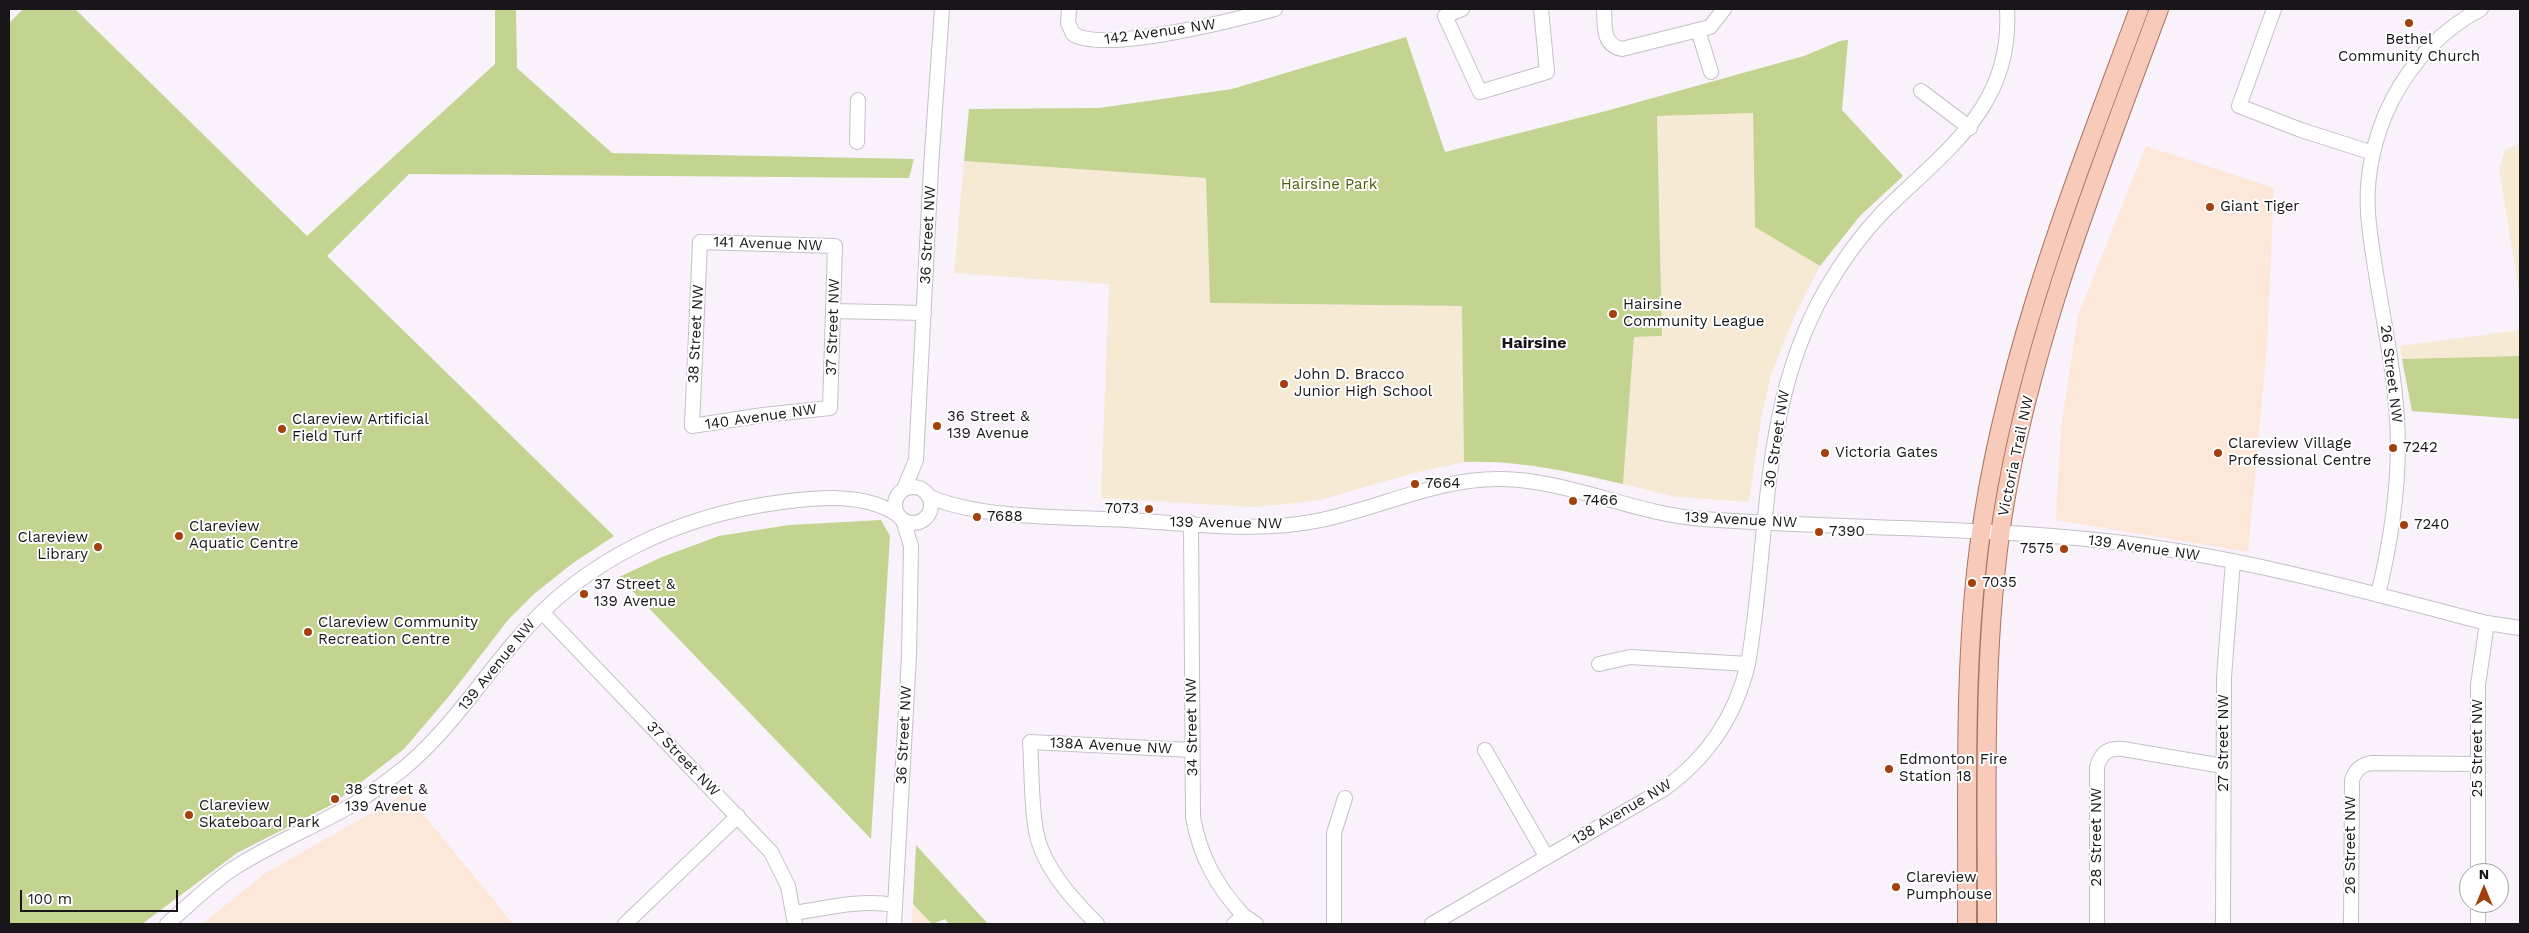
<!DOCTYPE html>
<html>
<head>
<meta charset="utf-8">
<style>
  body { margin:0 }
  #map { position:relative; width:2529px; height:933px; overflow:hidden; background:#f9f2fb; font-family:"Work Sans",sans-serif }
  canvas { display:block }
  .frame { position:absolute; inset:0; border:10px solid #181619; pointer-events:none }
  .north { position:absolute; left:2459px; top:863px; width:50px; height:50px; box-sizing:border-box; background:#fff; border:1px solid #a3a2a3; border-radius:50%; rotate:0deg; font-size:14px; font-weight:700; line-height:20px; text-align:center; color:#181619 }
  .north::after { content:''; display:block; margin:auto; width:18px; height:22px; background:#a4400e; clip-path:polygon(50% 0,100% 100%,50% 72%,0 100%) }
  .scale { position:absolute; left:20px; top:890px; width:158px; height:22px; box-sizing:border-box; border:2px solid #181619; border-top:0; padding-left:6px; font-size:15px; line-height:18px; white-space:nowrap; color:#181619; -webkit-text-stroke:4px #fff; paint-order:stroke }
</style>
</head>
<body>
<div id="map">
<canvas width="2529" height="933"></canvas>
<div class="frame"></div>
<div class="north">N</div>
<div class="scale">100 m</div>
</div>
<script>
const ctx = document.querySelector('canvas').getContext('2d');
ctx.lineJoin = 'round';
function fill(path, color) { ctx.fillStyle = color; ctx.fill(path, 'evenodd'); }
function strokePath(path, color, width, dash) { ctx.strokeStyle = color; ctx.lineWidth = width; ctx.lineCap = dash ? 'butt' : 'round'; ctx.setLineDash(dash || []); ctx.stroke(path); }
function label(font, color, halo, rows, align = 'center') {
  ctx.font = font + ' "Work Sans",sans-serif'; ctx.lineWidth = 4; ctx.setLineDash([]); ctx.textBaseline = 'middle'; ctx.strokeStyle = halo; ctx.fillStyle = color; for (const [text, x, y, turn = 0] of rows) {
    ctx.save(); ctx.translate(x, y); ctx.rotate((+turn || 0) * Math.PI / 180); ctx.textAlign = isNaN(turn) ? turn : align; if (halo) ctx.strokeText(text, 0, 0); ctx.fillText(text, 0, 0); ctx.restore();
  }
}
const commercial = new Path2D(`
  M2146 146 2274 188 2267 345 2248 552 2056 520 2061 428 2078 316Z
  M406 793 513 924H202L264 874Z
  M913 904 932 924H912Z`);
const education = new Path2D(`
  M1753 113 1755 226 1820 266 1795 315 1771 375 1761 420 1749 502 1676 497 1623 484 1634 337 1662 336 1657 116Z
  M2520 143V298L2499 169 2505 150Z
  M964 161 1206 178 1210 303 1463 306 1464 462 1414 473 1320 500 1279 505 1251 507 1101 498 1109 284 954 273Z
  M2520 330V356L2402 359 2400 346Z`);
const green = new Path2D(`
  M23 9H75L307 236 495 64V9H516L517 68 612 153 914 159 909 178 409 174 327 256 614 536 573 563 534 594 508 620 450 695 404 749 333 804 237 853 142 924H9V23Z
  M1406 37 1445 152 1606 111 1804 56 1840 41 1848 40 1842 110 1903 176 1860 216 1820 266 1755 227 1753 113 1657 116 1662 336 1634 337 1623 484C1569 472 1521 460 1464 462L1462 306 1210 303 1206 178 964 161 969 109 1099 108 1232 89Z
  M2520 356V450L2519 419 2412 411 2402 359Z
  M881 520 890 536 871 839 619 577 662 557 719 536 789 525Z
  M916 845 988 924H949L945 919 932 924 913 904Z`);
const minor = new Path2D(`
  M1069 9 1068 23 1073 34C1104 54 1238 19 1275 9
  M1462 9 1445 16 1480 92 1547 72 1541 9
  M1604 9C1605 26 1602 45 1622 49L1710 27 1724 9
  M2274 9 2239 106 2301 130 2373 153
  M1698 30 1711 72
  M1921 91 1970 128
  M857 142 858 100
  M700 242 835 246 830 408 763 415 692 426Z
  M834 311 924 313
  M895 505a18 18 0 1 1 36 0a18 18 0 1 1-36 0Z
  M904 489 916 460 931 167 942 9
  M930 497C981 519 1069 517 1126 520 1188 523 1255 533 1316 521 1378 509 1437 478 1501 479 1569 480 1634 514 1703 519 1840 529 1978 526 2115 542 2241 557 2364 591 2487 623L2520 628
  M1191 523 1193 817C1200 857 1217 887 1244 916
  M2378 595C2392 537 2401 479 2397 419 2393 353 2376 289 2369 224 2359 139 2404 49 2481 9
  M542 612 771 852 788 886 795 924
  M1599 664 1630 657 1748 664
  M1485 750 1546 856
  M2478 873V685L2487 623
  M794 913C827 908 861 899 894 905
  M167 924C188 906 208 886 231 870 267 846 307 830 345 809 366 798 384 783 403 769 448 732 479 683 517 639 584 559 680 515 782 502 820 497 866 493 898 515
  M625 924 738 816
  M894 924 909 656 911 546 903 520
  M1097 924C1073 900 1042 866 1036 831 1031 803 1032 771 1030 742L1192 750
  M1234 924 1244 916 1256 924
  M1334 924V833L1345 798
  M1432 924 1664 789C1708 757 1735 717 1748 664 1770 537 1759 404 1826 289 1841 263 1861 235 1882 213 1944 151 2013 108 2007 9
  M2097 924V767C2101 752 2109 748 2123 749L2223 766
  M2223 924 2224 677 2233 561
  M2351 924 2352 780C2355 770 2361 765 2371 763L2478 764
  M2478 924V903`);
const major = new Path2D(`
  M1967 924C1968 799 1963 672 1979 547 2003 360 2074 184 2139 9
  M1987 924C1987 788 1982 649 2003 514 2031 339 2098 174 2159 9`);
const markers = [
  [2409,23,5,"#a4400e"],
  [2210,207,5,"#a4400e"],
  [1613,314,5,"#a4400e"],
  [1284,384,5,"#a4400e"],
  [937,426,5,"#a4400e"],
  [282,429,5,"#a4400e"],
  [2393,448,5,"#a4400e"],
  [1825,453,5,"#a4400e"],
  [2218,453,5,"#a4400e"],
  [1415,484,5,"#a4400e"],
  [1573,501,5,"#a4400e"],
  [1149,509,5,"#a4400e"],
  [977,517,5,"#a4400e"],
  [2404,525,5,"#a4400e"],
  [1819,532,5,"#a4400e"],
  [179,536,5,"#a4400e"],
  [98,547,5,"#a4400e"],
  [2064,549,5,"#a4400e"],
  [1972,583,5,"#a4400e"],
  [584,594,5,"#a4400e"],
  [308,632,5,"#a4400e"],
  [1889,769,5,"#a4400e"],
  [335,799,5,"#a4400e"],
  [189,815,5,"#a4400e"],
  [1896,887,5,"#a4400e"]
];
const streetNames = [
  ["142 Avenue NW",1160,32,-8],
  ["36 Street NW",928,235,-87],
  ["141 Avenue NW",768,244,2],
  ["37 Street NW",833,327,-88],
  ["38 Street NW",696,334,-87],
  ["26 Street NW",2391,374,83],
  ["140 Avenue NW",761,417,-8],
  ["30 Street NW",1777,439,-81],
  ["Victoria Trail NW",2016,456,-78],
  ["139 Avenue NW",1741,520,3],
  ["139 Avenue NW",1226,523,1],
  ["139 Avenue NW",2144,548,8],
  ["139 Avenue NW",497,665,-51],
  ["34 Street NW",1192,727,-91],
  ["36 Street NW",904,735,-87],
  ["27 Street NW",2224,743,-90],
  ["138A Avenue NW",1111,746,3],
  ["25 Street NW",2478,748,-90],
  ["37 Street NW",683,759,46],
  ["138 Avenue NW",1622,812,-31],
  ["28 Street NW",2097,837,-90],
  ["26 Street NW",2351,845,-90]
];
const poiNames = [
  ["Bethel",2409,40,"center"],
  ["Community Church",2409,57,"center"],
  ["Giant Tiger",2220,207],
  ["Hairsine",1623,305],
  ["Community League",1623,322],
  ["John D. Bracco",1294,375],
  ["Junior High School",1294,392],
  ["36 Street &",947,417],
  ["139 Avenue",947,434],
  ["Clareview Artificial",292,420],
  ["Field Turf",292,437],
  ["Clareview Village",2228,444],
  ["Professional Centre",2228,461],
  ["7242",2403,448],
  ["Victoria Gates",1835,453],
  ["7664",1425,484],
  ["7466",1583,501],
  ["7073",1139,509,"right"],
  ["7688",987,517],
  ["7240",2414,525],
  ["Clareview",189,527],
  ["Aquatic Centre",189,544],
  ["7390",1829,532],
  ["Clareview",88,538,"right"],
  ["Library",88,555,"right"],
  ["7575",2054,549,"right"],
  ["7035",1982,583],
  ["37 Street &",594,585],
  ["139 Avenue",594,602],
  ["Clareview Community",318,623],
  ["Recreation Centre",318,640],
  ["Edmonton Fire",1899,760],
  ["Station 18",1899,777],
  ["38 Street &",345,790],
  ["139 Avenue",345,807],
  ["Clareview",199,806],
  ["Skateboard Park",199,823],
  ["Clareview",1906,878],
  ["Pumphouse",1906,895]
];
const parkNames = [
  ["Hairsine Park",1329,185]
];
const neighbourhoodNames = [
  ["Hairsine",1534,343]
];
fill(commercial, '#fce7d8');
fill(education, '#f6ead5');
fill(green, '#c3d390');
strokePath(minor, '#c5c0c8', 16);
strokePath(major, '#a77463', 20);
strokePath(minor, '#fff', 14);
strokePath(major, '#f8cab9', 18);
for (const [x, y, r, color] of markers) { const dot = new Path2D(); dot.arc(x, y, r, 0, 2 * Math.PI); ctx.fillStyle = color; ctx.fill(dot); strokePath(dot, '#fff', 2); }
label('15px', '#181619', '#fff', streetNames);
label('15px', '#181619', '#fff', poiNames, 'left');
label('15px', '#4e5c0c', '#fff', parkNames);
label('bold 16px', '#181619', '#fff', neighbourhoodNames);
</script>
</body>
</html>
